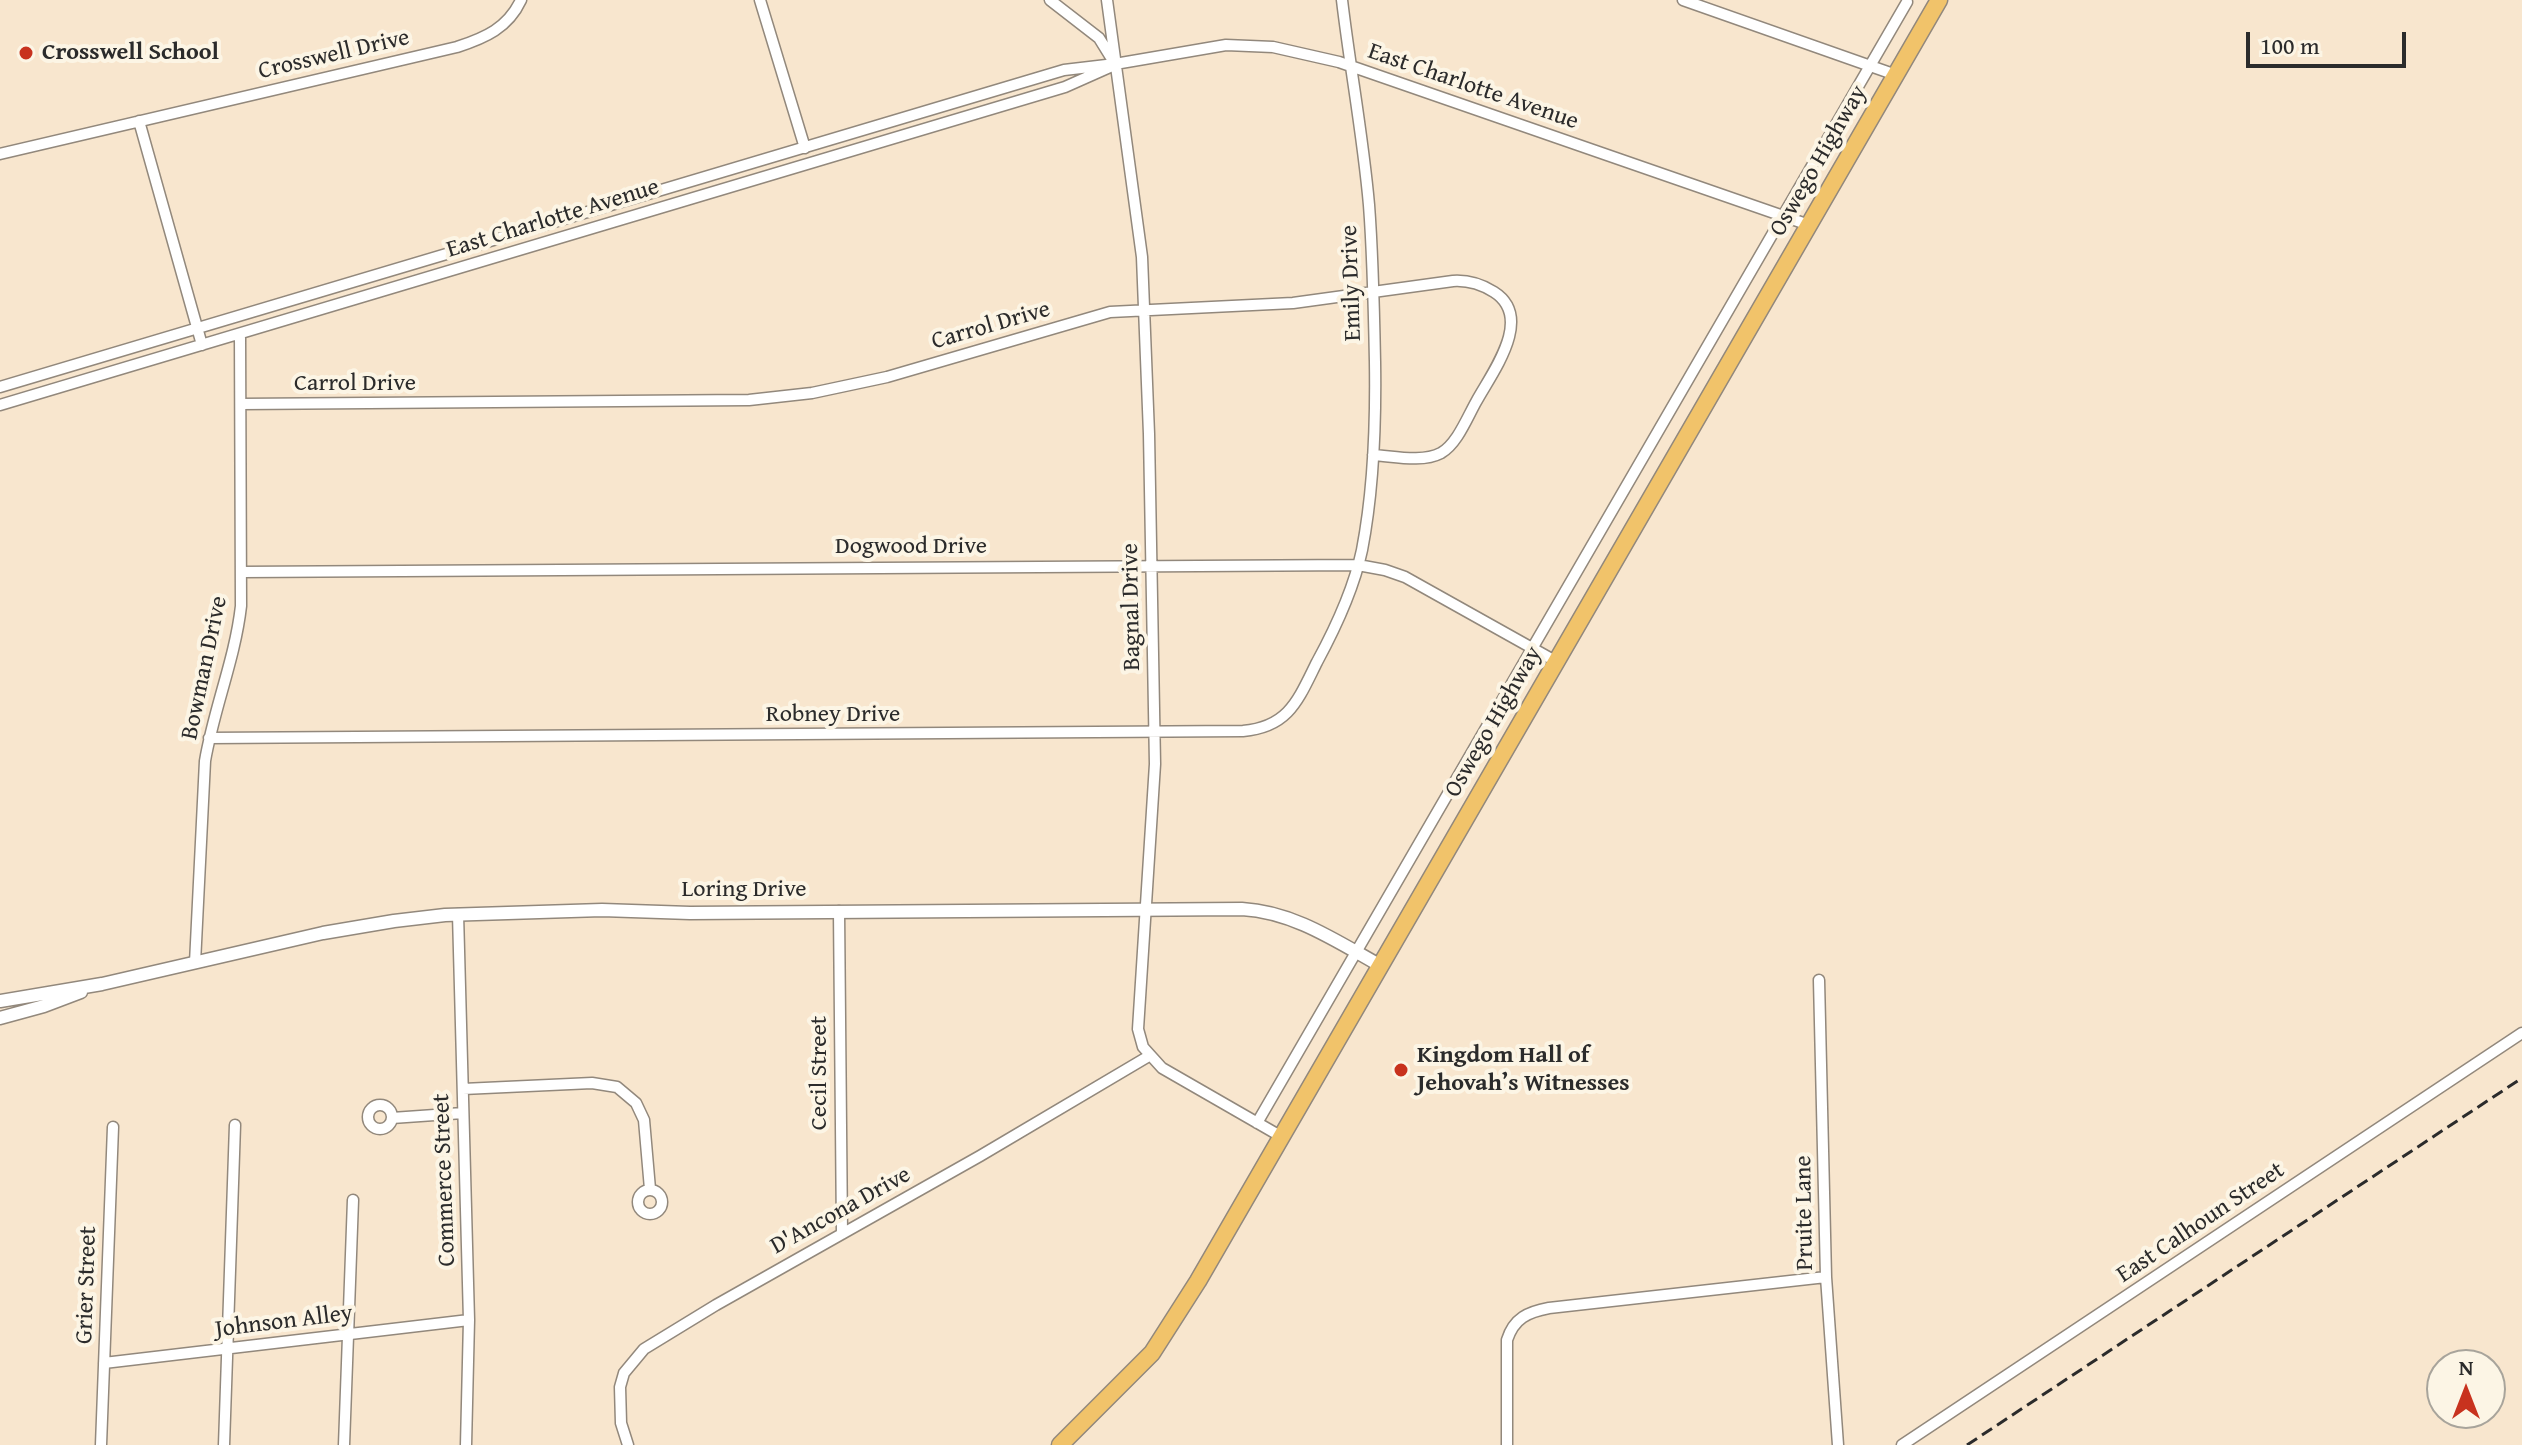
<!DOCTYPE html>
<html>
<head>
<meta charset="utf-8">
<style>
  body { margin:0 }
  #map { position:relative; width:2522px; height:1445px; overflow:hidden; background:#f8e6ce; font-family:"Gentium Book Plus",serif }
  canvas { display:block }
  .north { position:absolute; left:2426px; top:1349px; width:80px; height:80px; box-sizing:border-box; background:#fcf5e5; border:2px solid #a8a49b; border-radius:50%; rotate:0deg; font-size:22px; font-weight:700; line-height:32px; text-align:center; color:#2b2b2b }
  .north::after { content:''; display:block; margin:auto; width:28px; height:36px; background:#c8321e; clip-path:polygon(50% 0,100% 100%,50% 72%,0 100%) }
  .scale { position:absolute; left:2246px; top:32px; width:160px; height:36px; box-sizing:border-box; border:4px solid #2b2b2b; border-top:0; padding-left:10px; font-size:24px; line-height:28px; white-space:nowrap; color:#2b2b2b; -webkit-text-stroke:6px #fcf5e5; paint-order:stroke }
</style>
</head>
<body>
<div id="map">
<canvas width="2522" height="1445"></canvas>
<div class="north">N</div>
<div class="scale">100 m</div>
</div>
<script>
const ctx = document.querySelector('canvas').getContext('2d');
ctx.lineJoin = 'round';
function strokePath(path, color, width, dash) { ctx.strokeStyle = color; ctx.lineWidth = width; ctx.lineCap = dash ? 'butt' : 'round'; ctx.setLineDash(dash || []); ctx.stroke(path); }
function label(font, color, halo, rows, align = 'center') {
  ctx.font = font + ' "Gentium Book Plus",serif'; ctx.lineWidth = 8; ctx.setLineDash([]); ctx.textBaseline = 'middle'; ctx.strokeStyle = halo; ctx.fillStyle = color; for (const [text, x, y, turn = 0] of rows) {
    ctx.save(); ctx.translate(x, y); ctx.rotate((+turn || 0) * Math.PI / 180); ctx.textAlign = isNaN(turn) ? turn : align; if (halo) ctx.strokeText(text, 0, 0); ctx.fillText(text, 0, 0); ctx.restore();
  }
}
const minor = new Path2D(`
  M760 0 805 148
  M1050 0 1099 38 1112 59
  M1107 0 1142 257 1149 434 1155 764 1138 1029 1143 1047 1162 1068 1282 1137
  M1683 0 1896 75
  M139 121 202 345
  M0 154 457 47C485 38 508 28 521 0
  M0 387 1064 70 1115 64 1226 45 1273 47 1339 62 1809 225
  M241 404 749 400 812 393 887 377 1110 312 1293 303 1453 281C1469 280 1481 284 1494 292 1535 318 1491 374 1476 402 1467 418 1457 444 1441 453 1422 463 1393 456 1373 455
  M0 405 1065 87 1110 67
  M242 572 1358 565 1385 570 1405 577 1557 662
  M209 738 1243 731C1289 727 1298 700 1317 662 1336 627 1354 588 1362 550 1374 488 1376 425 1375 362 1374 310 1373 257 1369 205 1363 136 1350 68 1342 0
  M839 911 842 1234
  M458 914 469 1320 466 1445
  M195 963 205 761C214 708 235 659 241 606L240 334
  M1819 980 1826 1277 1838 1445
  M463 1089 592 1083 617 1087 636 1103 644 1120 650 1189
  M368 1117a12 12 0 1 1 24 0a12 12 0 1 1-24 0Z
  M392 1118 463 1113
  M1257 1123 1907 2
  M638 1202a12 12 0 1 1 24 0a12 12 0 1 1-24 0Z
  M104 1363 469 1320
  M101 1445 113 1127
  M224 1445 235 1125
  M344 1445 353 1200
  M628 1445 621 1423 620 1387 624 1373 644 1349 716 1305 980 1156 1149 1056
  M1507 1445V1340C1514 1318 1528 1312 1549 1308L1826 1277
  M1902 1445 2522 1033`);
const tertiary = new Path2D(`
  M0 1001 102 984 323 933 394 921 445 915 602 910 690 913 1242 909C1294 912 1336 941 1381 966
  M0 1018 44 1006 81 992`);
const primary = new Path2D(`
  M1060 1445 1152 1353 1198 1281 1939 0`);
const rail = new Path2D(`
  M1967 1445 2522 1078`);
const markers = [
  [26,53,8,"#c8321e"],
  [1401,1070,8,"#c8321e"]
];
const poiNames = [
  ["Crosswell School",42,53],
  ["Kingdom Hall of",1417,1056],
  ["Jehovah’s Witnesses",1417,1084]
];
const streetNames = [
  ["Crosswell Drive",334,55,-13],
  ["East Charlotte Avenue",1473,87,19],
  ["Oswego Highway",1819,161,-60],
  ["East Charlotte Avenue",553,219,-17],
  ["Emily Drive",1352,283,-92],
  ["Carrol Drive",991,326,-16],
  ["Carrol Drive",355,384],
  ["Dogwood Drive",911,547],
  ["Bagnal Drive",1132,607,-91],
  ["Bowman Drive",205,668,-78],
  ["Robney Drive",833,715],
  ["Oswego Highway",1494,722,-60],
  ["Loring Drive",744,890],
  ["Cecil Street",820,1073,-90],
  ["Commerce Street",445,1180,-92],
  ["D'Ancona Drive",841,1211,-29],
  ["Pruite Lane",1805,1213,-91],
  ["East Calhoun Street",2201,1223,-34],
  ["Grier Street",87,1285,-88],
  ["Johnson Alley",284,1322,-7]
];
strokePath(minor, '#92887c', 13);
strokePath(tertiary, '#92887c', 15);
strokePath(primary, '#92887c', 19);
strokePath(minor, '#fff', 10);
strokePath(tertiary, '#fff', 12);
strokePath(primary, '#f1c36a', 16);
strokePath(rail, '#2b2b2b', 3, [12, 6]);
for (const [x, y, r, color] of markers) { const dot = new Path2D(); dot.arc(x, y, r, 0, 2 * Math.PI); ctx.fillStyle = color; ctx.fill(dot); strokePath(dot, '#fcf5e5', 3); }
label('bold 24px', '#2b2b2b', '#fcf5e5', poiNames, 'left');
label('24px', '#2b2b2b', '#fcf5e5', streetNames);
</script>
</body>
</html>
